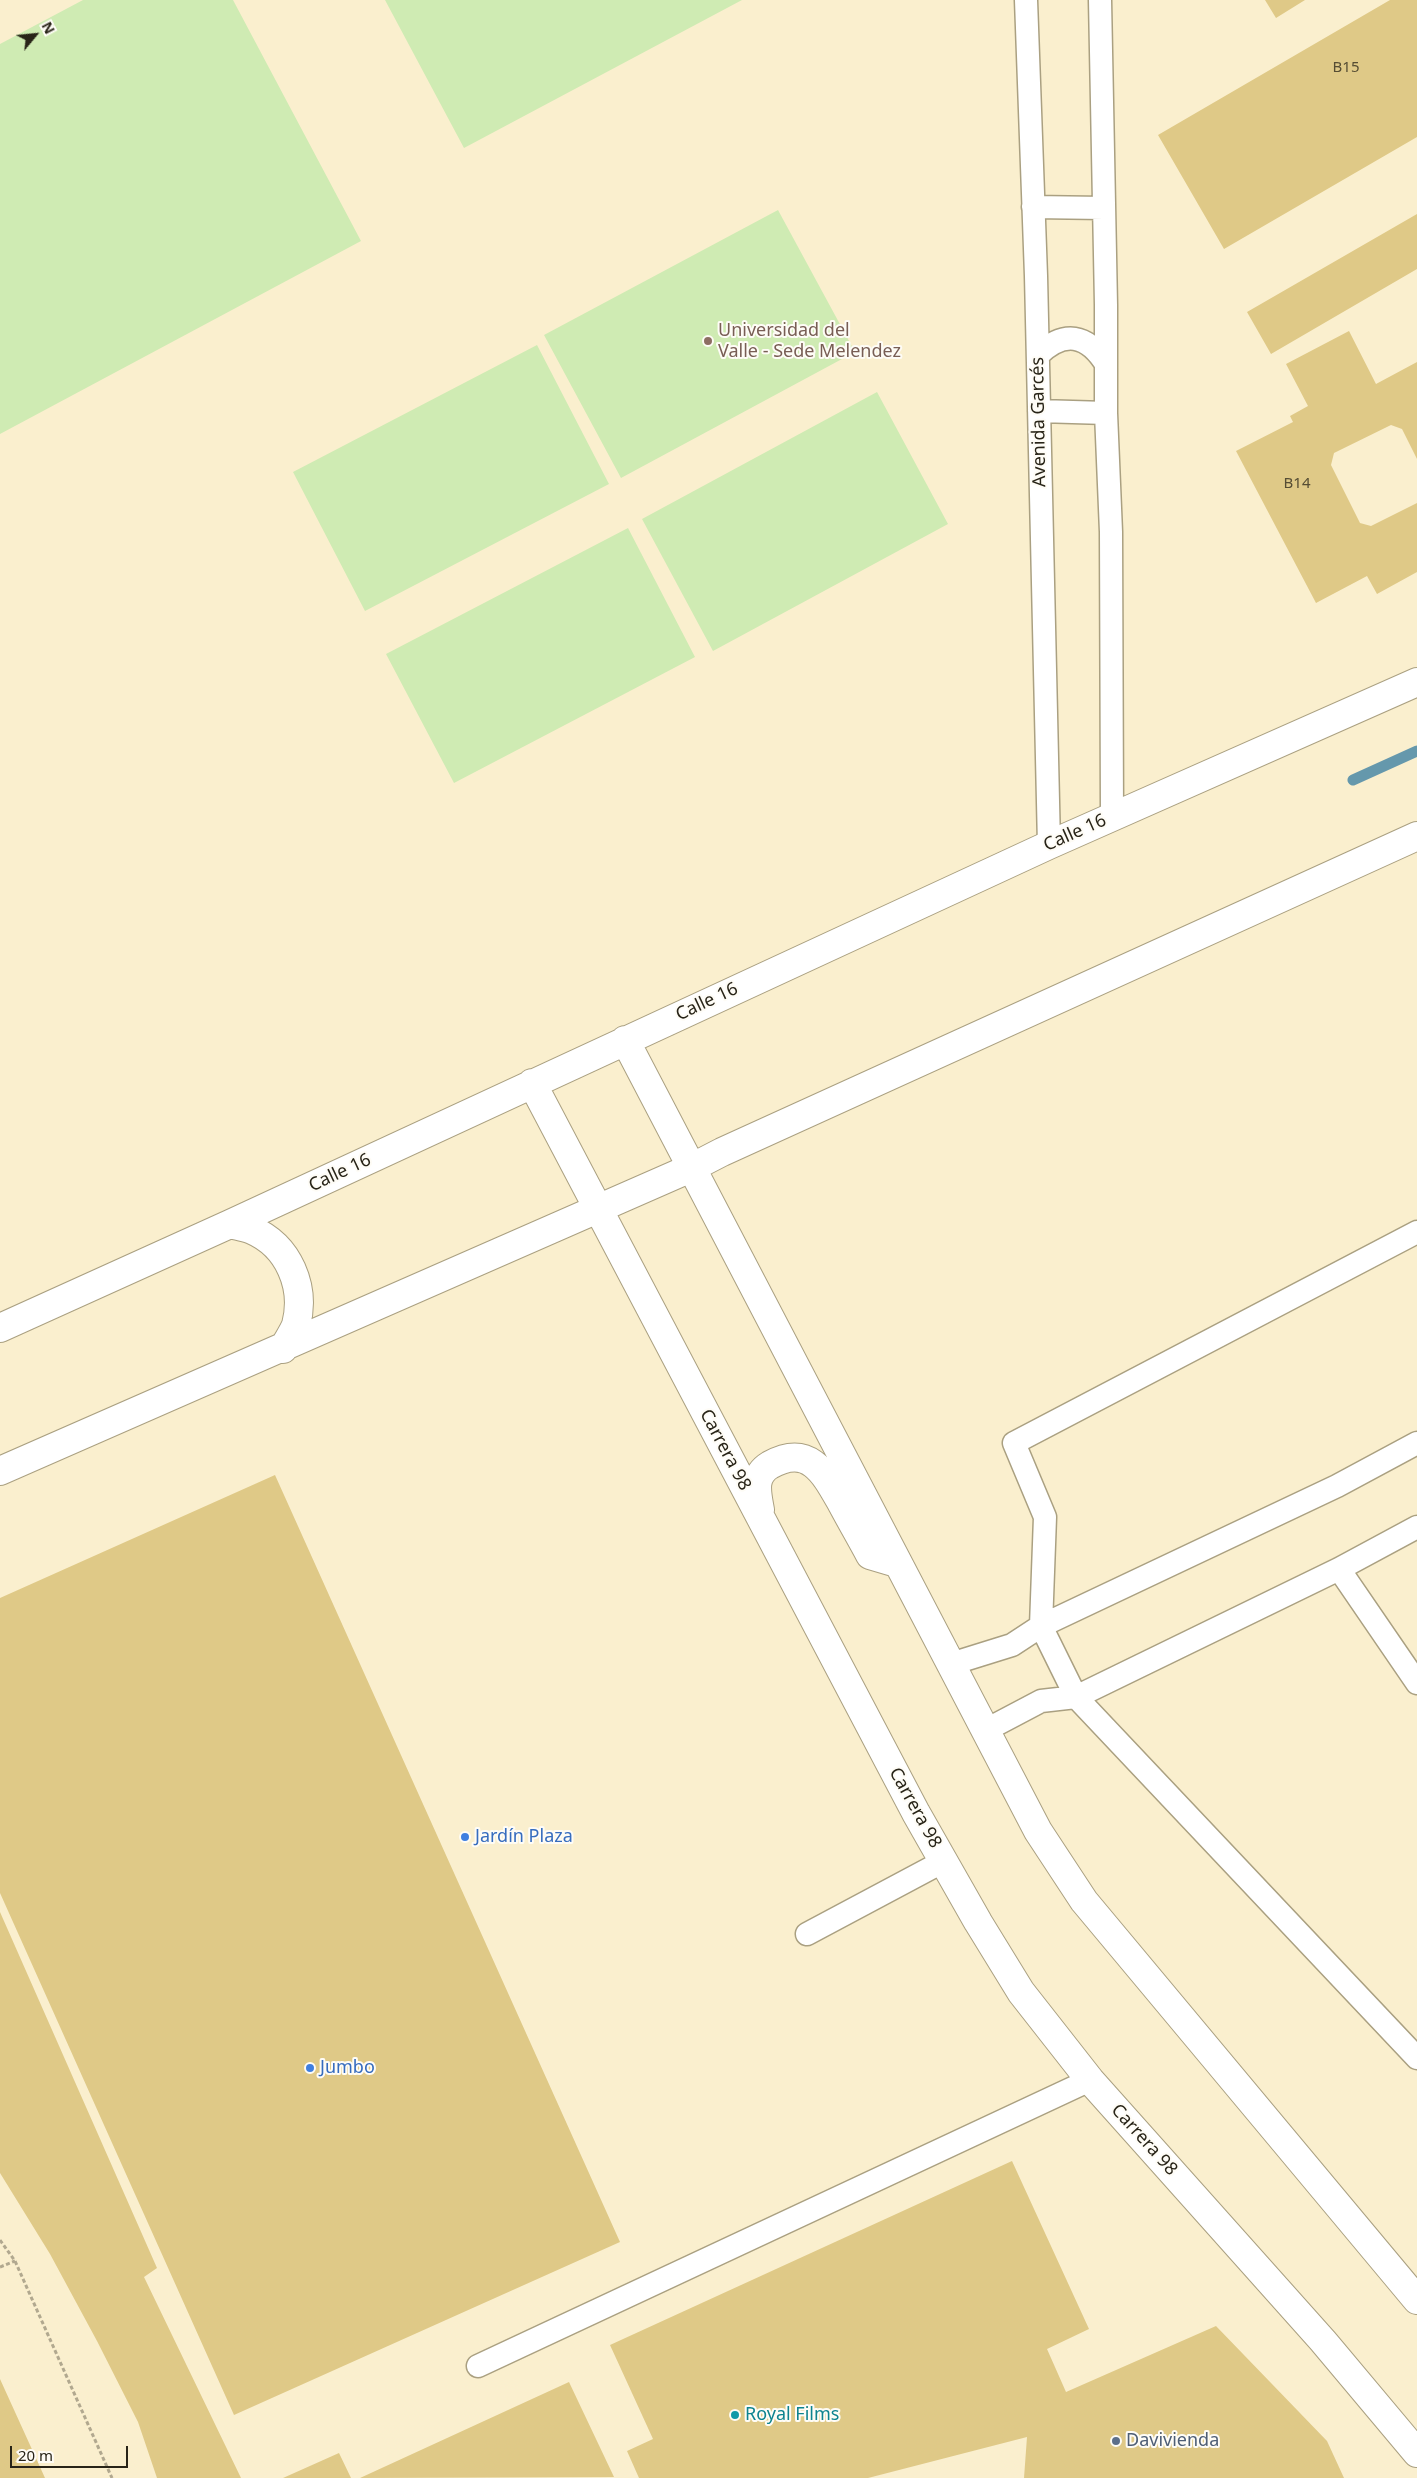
<!DOCTYPE html>
<html>
<head>
<meta charset="utf-8">
<style>
  body { margin:0 }
  #map { position:relative; width:1417px; height:2478px; overflow:hidden; background:#faefce; font-family:"Noto Sans",sans-serif }
  canvas { display:block }
  .north { position:absolute; left:10px; top:10px; width:50px; height:50px; -webkit-text-stroke:4px #fefcf6; paint-order:stroke; rotate:62deg; font-size:14px; font-weight:700; line-height:20px; text-align:center; color:#282418 }
  .north::after { content:''; display:block; margin:auto; width:18px; height:22px; background:#282418; clip-path:polygon(50% 0,100% 100%,50% 72%,0 100%) }
  .scale { position:absolute; left:10px; top:2446px; width:118px; height:22px; box-sizing:border-box; border:2px solid #282418; border-top:0; padding-left:6px; font-size:15px; line-height:18px; white-space:nowrap; color:#282418; -webkit-text-stroke:4px #fefcf6; paint-order:stroke }
</style>
</head>
<body>
<div id="map">
<canvas width="1417" height="2478"></canvas>
<div class="north">N</div>
<div class="scale">20 m</div>
</div>
<script>
const ctx = document.querySelector('canvas').getContext('2d');
ctx.lineJoin = 'round';
function fill(path, color) { ctx.fillStyle = color; ctx.fill(path, 'evenodd'); }
function strokePath(path, color, width, dash) { ctx.strokeStyle = color; ctx.lineWidth = width; ctx.lineCap = dash ? 'butt' : 'round'; ctx.setLineDash(dash || []); ctx.stroke(path); }
function label(font, color, halo, rows, align = 'center') {
  ctx.font = font + ' "Noto Sans",sans-serif'; ctx.lineWidth = 4; ctx.setLineDash([]); ctx.textBaseline = 'middle'; ctx.strokeStyle = halo; ctx.fillStyle = color; for (const [text, x, y, turn = 0] of rows) {
    ctx.save(); ctx.translate(x, y); ctx.rotate((+turn || 0) * Math.PI / 180); ctx.textAlign = isNaN(turn) ? turn : align; if (halo) ctx.strokeText(text, 0, 0); ctx.fillText(text, 0, 0); ctx.restore();
  }
}
const green = new Path2D(`
  M83 0H233L361 241 0 434V44Z
  M385 0H742L464 148Z
  M778 210 855 352 621 478 544 335Z
  M537 345 609 484 365 611 293 472Z
  M877 392 948 524 713 651 642 519Z
  M628 528 695 657 454 783 386 654Z`);
const stream = new Path2D(`
  M1353 780 1417 751`);
const building = new Path2D(`
  M1265 0H1305L1276 18Z
  M1390 0H1417V137L1224 249 1158 135Z
  M1417 214V269L1271 354 1247 312Z
  M1349 331 1376 384 1417 362V459L1402 429 1391 425 1334 453 1331 465 1360 523 1371 526 1417 503V572L1377 594 1367 576 1316 603 1236 451 1293 422 1290 416 1308 406 1286 364Z
  M275 1475 620 2242 234 2415 0 1893V1598Z
  M0 1912 157 2268 144 2277 241 2478H157L138 2422 97 2341 50 2254 0 2173Z
  M1012 2161 1089 2329 1047 2349 1066 2392 1216 2326 1327 2441 1344 2478H1024L1027 2437 868 2478H639L627 2451 653 2439 610 2345Z
  M0 2379 45 2478H0Z
  M569 2382 614 2477 360 2478Z
  M339 2453 351 2478H283Z`);
const path = new Path2D(`
  M0 2240 15 2261 112 2478
  M0 2267 15 2261`);
const service = new Path2D(`
  M1026 0 1036 276 1049 845
  M1100 0 1106 305V413L1111 532 1112 816
  M1033 207 1104 208
  M1038 355C1064 330 1087 334 1106 364
  M1039 411 1106 413
  M1417 1232 1014 1443 1045 1517 1041 1626 1076 1697 1417 2058
  M1339 1569 1417 1683
  M951 1664 1012 1645 1041 1626 1337 1486 1417 1443
  M986 1730 1041 1701 1076 1697 1339 1569 1417 1527
  M807 1934 944 1861
  M478 2366 1090 2080`);
const tertiary = new Path2D(`
  M625 1040 1038 1831 1084 1901 1417 2300
  M532 1083 916 1813 978 1922 1021 1992 1090 2080 1323 2341 1417 2453
  M230 1224C237 1226 245 1227 252 1230 289 1246 306 1287 296 1325 293 1333 287 1341 283 1349
  M0 1328 230 1224 1049 845 1417 682
  M0 1471 691 1168 722 1152 1417 836
  M760 1510C757 1493 752 1476 770 1465 810 1443 825 1474 842 1504 851 1521 861 1538 870 1555L897 1563`);
const markers = [
  [708,341,5,"#8d6e63"],
  [465,1837,5,"#3f7fe0"],
  [310,2068,5,"#3f7fe0"],
  [735,2415,5,"#0f9aa8"],
  [1116,2441,5,"#5c6f8a"]
];
const numberNames = [
  ["B15",1346,68],
  ["B14",1297,484]
];
const educationNames = [
  ["Universidad del",718,331],
  ["Valle - Sede Melendez",718,352]
];
const streetNames = [
  ["Avenida Garcés",1039,422,-91],
  ["Calle 16",1075,833,-24],
  ["Calle 16",707,1002,-25],
  ["Calle 16",340,1173,-25],
  ["Carrera 98",725,1450,62],
  ["Carrera 98",915,1808,61],
  ["Carrera 98",1144,2140,48]
];
const shopNames = [
  ["Jardín Plaza",475,1837],
  ["Jumbo",320,2068]
];
const cultureNames = [
  ["Royal Films",745,2415]
];
const serviceNames = [
  ["Davivienda",1126,2441]
];
fill(green, '#cfebb3');
strokePath(stream, '#6598ac', 11);
fill(building, '#dfc987');
strokePath(service, '#aaa081', 25);
strokePath(tertiary, '#aaa081', 30);
strokePath(path, '#b1a88f', 3, [4, 2.5]);
strokePath(service, '#fff', 22);
strokePath(tertiary, '#fff', 28);
for (const [x, y, r, color] of markers) { const dot = new Path2D(); dot.arc(x, y, r, 0, 2 * Math.PI); ctx.fillStyle = color; ctx.fill(dot); strokePath(dot, '#fefcf6', 2); }
label('15px', '#564d34', null, numberNames);
label('18px', '#785e54', '#fefcf6', educationNames, 'left');
label('18px', '#282418', '#fefcf6', streetNames);
label('18px', '#366cbe', '#fefcf6', shopNames, 'left');
label('18px', '#0d838f', '#fefcf6', cultureNames, 'left');
label('18px', '#4e5e75', '#fefcf6', serviceNames, 'left');
</script>
</body>
</html>
